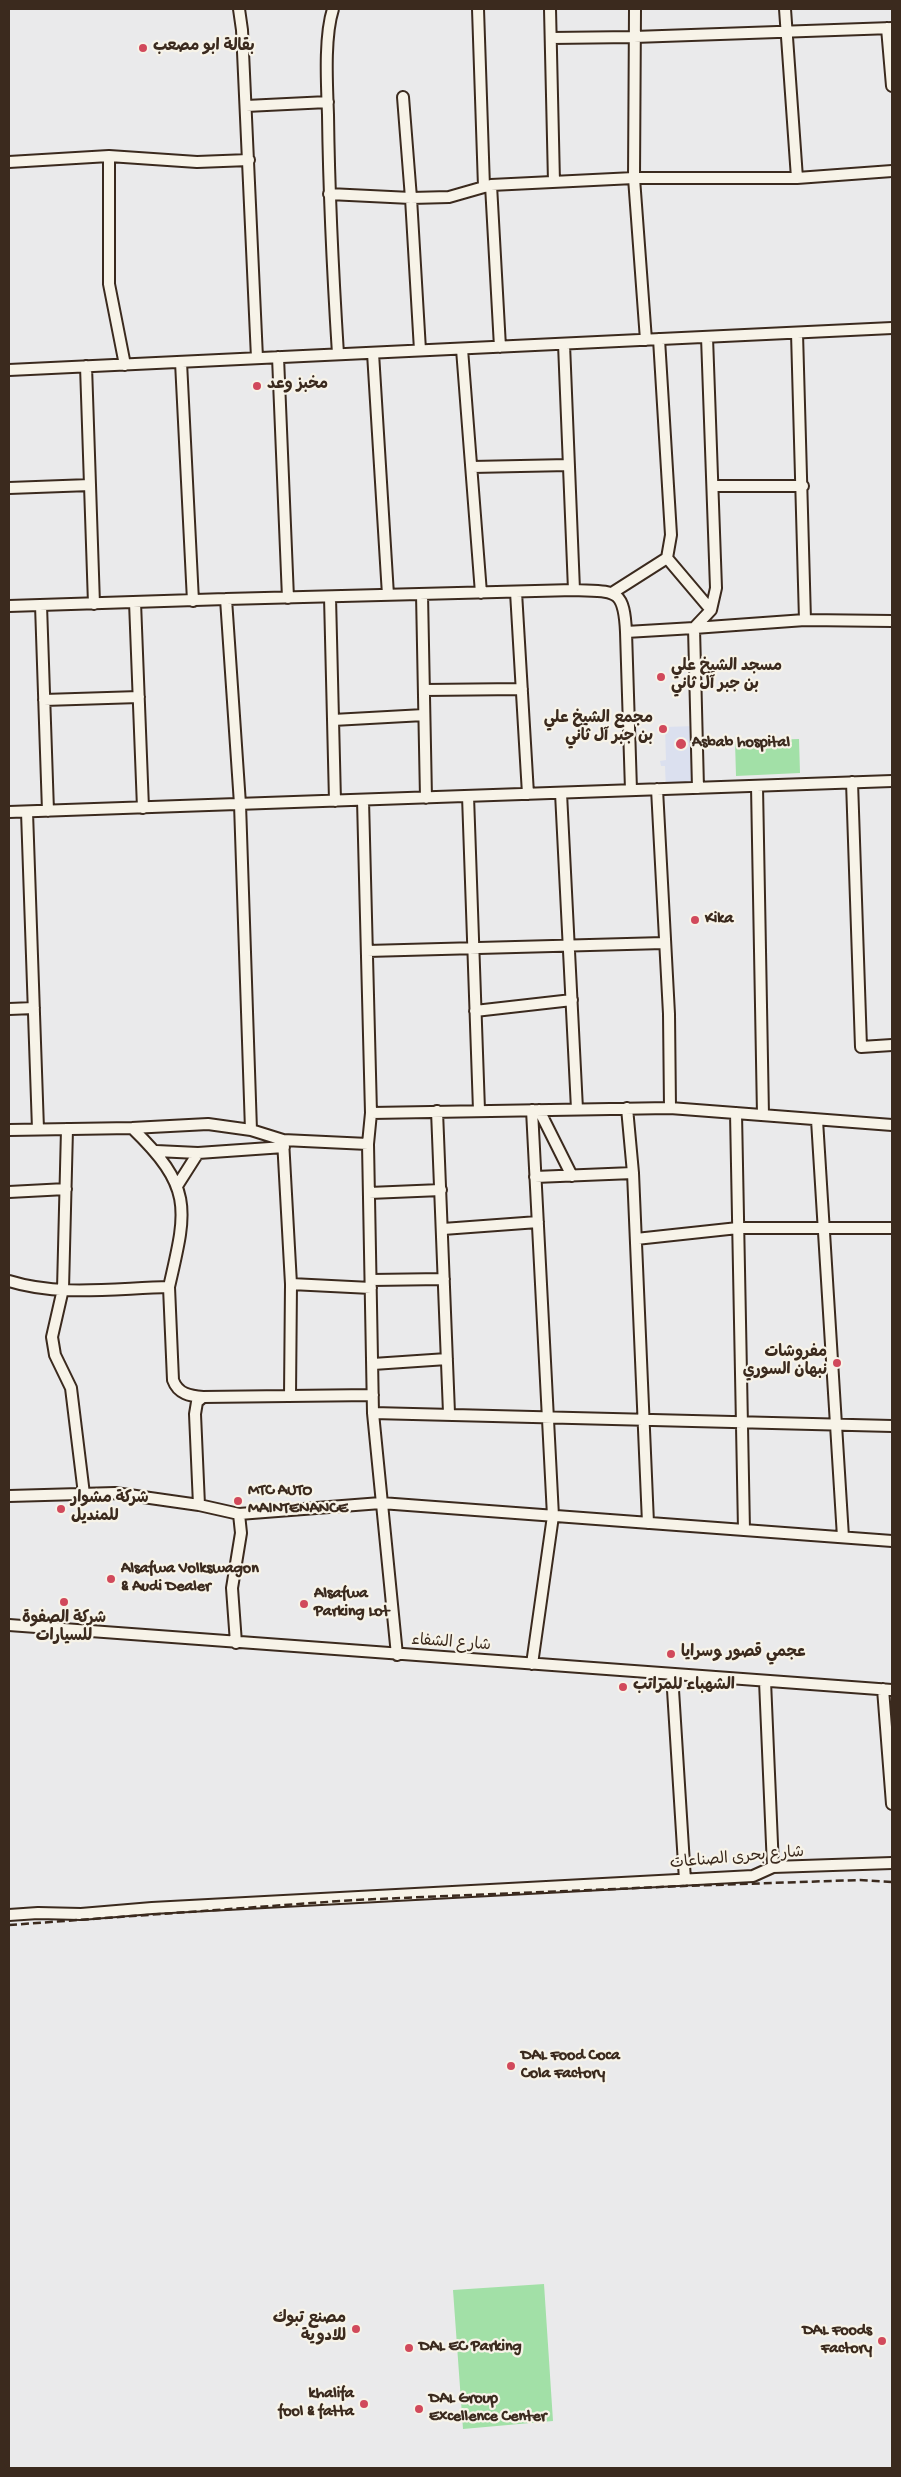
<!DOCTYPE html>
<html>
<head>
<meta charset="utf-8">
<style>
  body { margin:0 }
  #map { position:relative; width:901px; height:2477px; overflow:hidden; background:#eaeaeb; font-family:"Gochi Hand",sans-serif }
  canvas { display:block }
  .frame { position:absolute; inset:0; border:10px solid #3b2a1e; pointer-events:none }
</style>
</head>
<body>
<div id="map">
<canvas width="901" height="2477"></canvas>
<div class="frame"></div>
</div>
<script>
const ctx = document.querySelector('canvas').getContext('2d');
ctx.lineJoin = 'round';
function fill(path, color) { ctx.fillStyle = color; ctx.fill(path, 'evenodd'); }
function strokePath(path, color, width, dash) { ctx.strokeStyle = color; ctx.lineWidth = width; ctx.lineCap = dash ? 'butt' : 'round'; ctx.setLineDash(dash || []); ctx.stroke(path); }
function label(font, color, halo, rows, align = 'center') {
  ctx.font = font + ' "Gochi Hand","Playpen Sans Arabic",sans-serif'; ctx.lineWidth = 4.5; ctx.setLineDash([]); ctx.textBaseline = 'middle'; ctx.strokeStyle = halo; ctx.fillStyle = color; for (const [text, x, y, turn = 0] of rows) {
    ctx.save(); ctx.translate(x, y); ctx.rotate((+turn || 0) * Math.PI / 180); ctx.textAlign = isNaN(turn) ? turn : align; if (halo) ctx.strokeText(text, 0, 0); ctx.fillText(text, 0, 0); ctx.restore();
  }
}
const built = new Path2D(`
  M695 726 698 787 666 789 665 766H661L660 761 666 760 665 727Z`);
const green = new Path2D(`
  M799 739 800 773 736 776 735 741Z
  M544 2284 553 2421 463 2429 453 2290Z`);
const minor = new Path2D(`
  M239 9 242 30 257 358
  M333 9C324 37 327 85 328 115 329 195 333 275 338 354
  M478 9 484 187
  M550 9 554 182
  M635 9 634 178 646 340
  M785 9 797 178
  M887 28 892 86
  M551 38 634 37 892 28
  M403 97 411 198 420 350
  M246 106 328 102
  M109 156V284L125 365
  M9 162 109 156 197 162 249 160
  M491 185 500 347
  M329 194 411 198 449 197 491 185 634 178H797L892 171
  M797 333 805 620
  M564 344 574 590
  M462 349 481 593
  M373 353 388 595
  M278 357 288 598
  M181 362 193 601
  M86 366 94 604
  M9 370 892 328
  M472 467 569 465
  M714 486H803
  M9 488 90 485
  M667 558 711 610
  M516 592 528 794
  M612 593 667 558 671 535 659 339
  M422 594 426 798
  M330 597 335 801
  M226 599 240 804 251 1130
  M135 602 143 808
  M41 605 48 811
  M9 606 226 599 574 590C615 592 624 587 626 632L694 628 711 610 716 588 707 337
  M626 632 631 790
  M424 690 522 689
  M44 700 139 697
  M333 720 424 715
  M852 782 861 1047 892 1045
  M757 786 763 1115
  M698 788 694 628 805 620 892 621
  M657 789 669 1014 670 1108
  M561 793 577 1109
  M468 796 479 1110
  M363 800 371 1113 368 1144 373 1413 397 1655
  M9 812 892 781
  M27 812 38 1129
  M367 951 664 943
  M9 1009 34 1008
  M475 1011 572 1000
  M627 1108 633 1173 648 1523
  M539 1110 572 1176
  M437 1111 449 1413
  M371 1113 670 1108 892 1125
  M736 1113 744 1530
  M817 1120 843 1537
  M67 1129 63 1289 52 1337 55 1355 71 1388 84 1494
  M9 1130 132 1128 208 1124 251 1130 283 1140 368 1144
  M283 1140 291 1284
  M156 1151 198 1153 284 1147
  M535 1177 633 1173
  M177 1186 198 1153
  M9 1192 66 1189
  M369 1193 441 1190
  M443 1229 538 1222
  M636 1239 738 1228H892
  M371 1280 444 1279
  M9 1281C60 1297 116 1288 169 1287 187 1209 194 1188 132 1128
  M169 1287 173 1380C178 1394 190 1396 203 1397L373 1395
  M373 1364 447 1359
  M290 1396 291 1284 371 1288
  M373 1413 892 1426
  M9 1496 115 1493 199 1505 239 1514 241 1533 232 1588 236 1643
  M199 1505 195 1414 197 1402 203 1397
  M239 1514 381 1503 892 1541
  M9 1625 892 1690
  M532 1664 553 1516 532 1110
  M672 1674 685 1880
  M765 1681 773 1867
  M883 1689 892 1804
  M9 1915 38 1913 81 1914 152 1908 753 1876 773 1867 892 1863`);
const rail = new Path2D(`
  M9 1925 354 1900 684 1886 860 1880 892 1882`);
const markers = [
  [143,48,5,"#d1495b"],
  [257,386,5,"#d1495b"],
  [661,677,5,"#d1495b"],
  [663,729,5,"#d1495b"],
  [681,744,6,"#d1495b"],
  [695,920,5,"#d1495b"],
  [837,1363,5,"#d1495b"],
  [238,1501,5,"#d1495b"],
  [61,1509,5,"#d1495b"],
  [111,1579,5,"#d1495b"],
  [64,1602,5,"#d1495b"],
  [304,1604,5,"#d1495b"],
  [671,1654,5,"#d1495b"],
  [623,1687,5,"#d1495b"],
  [511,2066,5,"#d1495b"],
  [356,2329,5,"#d1495b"],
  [882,2341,5,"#d1495b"],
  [409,2348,5,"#d1495b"],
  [364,2404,5,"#d1495b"],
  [419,2409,5,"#d1495b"]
];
const poiNames = [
  ["بقالة ابو مصعب",153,48],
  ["مخبز وعد",267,386],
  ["مسجد الشيخ علي",671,668],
  ["بن جبر آل ثاني",671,686],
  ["مجمع الشيخ علي",653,720,"right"],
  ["بن جبر آل ثاني",653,738,"right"],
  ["Asbab hospital",692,744],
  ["Kika",705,920],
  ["مفروشات",827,1354,"right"],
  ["نبهان السوري",827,1372,"right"],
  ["MTC AUTO",248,1492],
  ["MAINTENANCE",248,1510],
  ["شركة مشوار",71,1500],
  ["للمنديل",71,1518],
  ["Alsafwa Volkswagon",121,1570],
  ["& Audi Dealer",121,1588],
  ["Alsafwa",314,1595],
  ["Parking Lot",314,1613],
  ["شركة الصفوة",64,1620,"center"],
  ["للسيارات",64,1638,"center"],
  ["عجمي قصور وسرايا",681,1654],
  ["الشهباء للمراتب",633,1687],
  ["DAL Food Coca",521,2057],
  ["Cola Factory",521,2075],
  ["مصنع تبوك",346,2320,"right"],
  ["للادوية",346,2338,"right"],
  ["DAL Foods",872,2332,"right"],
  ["Factory",872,2350,"right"],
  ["DAL EC Parking",419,2348],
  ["khalifa",354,2395,"right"],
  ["fool & fatta",354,2413,"right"],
  ["DAL Group",429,2400],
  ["Excellence Center",429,2418]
];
const streetNames = [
  ["شارع الشفاء",451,1644,4],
  ["شارع بحرى الصناعات",737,1859,-5]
];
fill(built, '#dbe0ef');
fill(green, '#a2e0a7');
strokePath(minor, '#3b2a1e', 14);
strokePath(minor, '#f7f3e8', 10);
strokePath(rail, '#3b2a1e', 2.5, [8, 4]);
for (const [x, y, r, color] of markers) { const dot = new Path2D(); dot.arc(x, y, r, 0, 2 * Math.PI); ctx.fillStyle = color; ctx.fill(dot); strokePath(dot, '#f7f3e8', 2); }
label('bold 16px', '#3b2a1e', '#f7f3e8', poiNames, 'left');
label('16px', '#3b2a1e', '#f7f3e8', streetNames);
</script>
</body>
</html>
